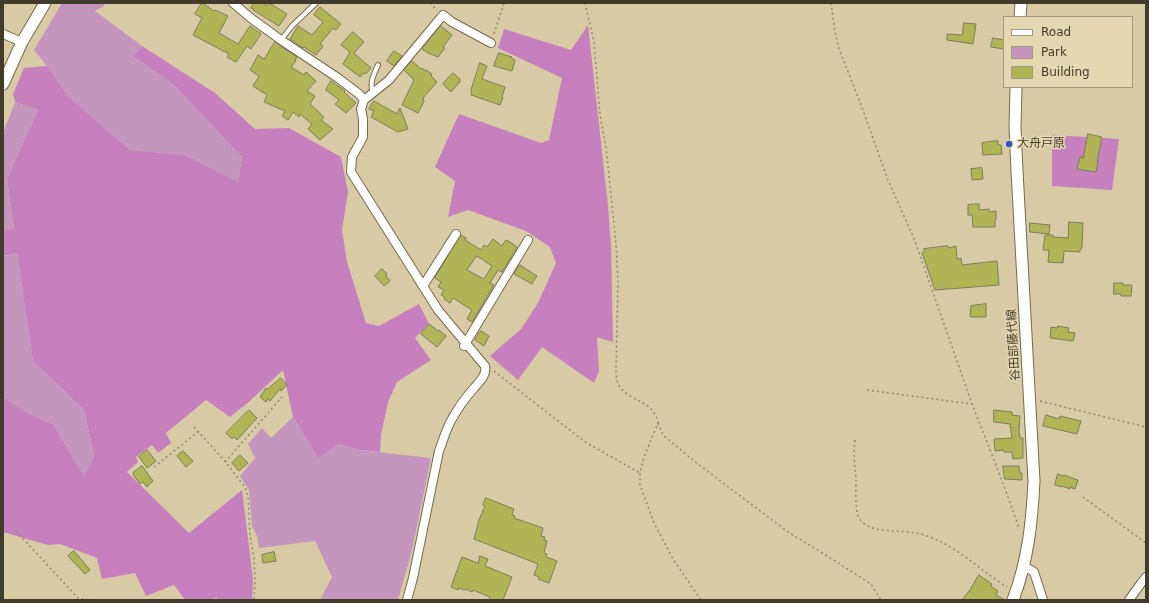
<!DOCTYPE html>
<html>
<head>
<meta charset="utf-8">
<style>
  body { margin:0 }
  #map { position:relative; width:1149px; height:603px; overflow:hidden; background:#d7caa5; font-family:"DejaVu Sans",sans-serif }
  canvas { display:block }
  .frame { position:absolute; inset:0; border:4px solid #413b2c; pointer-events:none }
  .legend { position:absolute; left:1003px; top:16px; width:130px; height:72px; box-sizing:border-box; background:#e4d7b2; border:1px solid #a3997c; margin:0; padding:5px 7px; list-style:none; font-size:12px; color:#413b2c }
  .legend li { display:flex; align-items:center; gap:8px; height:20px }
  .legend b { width:20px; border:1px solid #a3997c }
</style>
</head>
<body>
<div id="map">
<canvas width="1149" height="603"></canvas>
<div class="frame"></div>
<ul class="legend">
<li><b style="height:5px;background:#fff"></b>Road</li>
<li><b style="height:11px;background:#c496bd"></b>Park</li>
<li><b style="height:11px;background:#b0b455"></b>Building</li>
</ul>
</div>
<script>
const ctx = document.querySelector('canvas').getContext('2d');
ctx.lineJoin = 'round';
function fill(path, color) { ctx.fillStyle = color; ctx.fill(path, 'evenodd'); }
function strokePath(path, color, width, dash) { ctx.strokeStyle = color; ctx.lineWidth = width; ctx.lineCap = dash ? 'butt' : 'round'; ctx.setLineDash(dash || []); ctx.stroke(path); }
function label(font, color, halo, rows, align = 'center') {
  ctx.font = font + ' "DejaVu Sans","Noto Sans JP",sans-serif'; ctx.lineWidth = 3; ctx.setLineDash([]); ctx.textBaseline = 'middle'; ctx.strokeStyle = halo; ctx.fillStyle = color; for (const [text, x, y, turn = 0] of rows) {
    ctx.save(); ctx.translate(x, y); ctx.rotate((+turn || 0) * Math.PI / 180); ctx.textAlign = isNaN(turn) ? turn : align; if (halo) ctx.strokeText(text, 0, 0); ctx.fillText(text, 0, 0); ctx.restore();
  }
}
const green = new Path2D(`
  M62 3H104V6L95 11 142 46 133 56 173 84 242 157 238 182 185 155 130 150 68 96 47 66 34 50Z
  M15 102 38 110 7 179 14 230 3 232V133Z
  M17 253 33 361 84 410 94 456 84 476 53 424 31 415 3 397V256Z
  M293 417 318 458 339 444 359 450 431 458 412 550 398 600H320L332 577 315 541 259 548 257 536 252 526 249 490 240 476 255 458 248 444 262 428 271 438Z`);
const forest = new Path2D(`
  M588 25 608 206 611 246 613 342 597 337 599 371 594 383 542 347 518 380 490 356 521 329 538 303 556 263 550 247 526 231 468 210 448 217 455 181 435 167 459 114 541 143 549 140 562 78 498 48 504 29 571 50Z
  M142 46 215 93 255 129 289 128 341 157 348 192 342 230 347 262 366 323 379 326 419 304 429 324 415 338 431 360 397 382 388 402 381 435 380 452 359 450 339 444 318 458 293 417 283 370 251 400 230 417 206 400 166 433 171 443 158 453 152 445 136 457 138 462 127 472 189 533 242 490 253 579 252 600H221L216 598 209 600H185L174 585 146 596 135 573 102 579 97 558 60 544 48 545 3 532V397L31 415 53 424 84 476 94 456 84 410 33 361 17 253 3 256V232L14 229 7 179 38 110 15 102 13 94 24 68 47 66 68 96 130 150 185 155 238 182 242 157 173 84 133 56Z
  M1052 135 1119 139 1112 190 1052 186Z`);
const building = new Path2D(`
  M202 3 214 11 215 10 228 16 219 33 238 44 250 26 261 34 251 49 247 46 236 62 227 57 229 54 193 35 202 18 195 14Z
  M254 3H263L267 6 269 3 287 14 279 26 253 10 254 9 251 8Z
  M320 7 341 24 336 30 333 28 320 44 323 46 316 55 304 47 303 48 290 39 298 26 312 35 323 22 314 15Z
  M964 23 976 24 973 44 947 40V34L962 35Z
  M441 26 452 35 443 47 445 48 438 57 428 53 422 49Z
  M353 32 364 42 354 53 371 68 366 74 364 73 360 77 343 64 350 52 341 45Z
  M993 38 1004 40V49L991 47Z
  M275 42 297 57 295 60 296 61 291 67 304 75 306 72 316 81 307 91 315 96 310 104 324 117 321 120 333 129 320 140 308 129 312 124 300 114 299 117 293 112 288 120 282 116 285 111 264 102 267 95 253 86 259 76 250 70 258 55 264 59Z
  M394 51 402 56 394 66 387 61Z
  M499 53 512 57 511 58 515 60 512 71 494 66Z
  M412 61 421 69 422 68 426 71V70L432 74 431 76 437 82 423 98 424 101 418 113 402 105 414 80 404 70Z
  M480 63 487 66 482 79 505 87 502 97 503 98 500 105 471 95 472 92 471 91Z
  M453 73 460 79V82L451 92 443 84Z
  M331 81 345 91 344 92 356 103 346 113 335 104 339 100 326 90Z
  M374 101 397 114 400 108 408 129 398 132 371 117 374 111 369 109Z
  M1088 134 1102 137 1097 161H1098L1096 172 1077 169 1080 157 1083 158Z
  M998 141V145H1001L1002 154 983 155 982 143Z
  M982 168 983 179 972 180 971 169Z
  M979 204V210L989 209V212L996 211V220H995V227H973L972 215H968V205Z
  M1069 222 1083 223 1082 248 1080 249V252L1064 251 1063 263 1048 262 1049 250H1043L1045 235H1053V237L1068 238Z
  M1030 223 1050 225 1049 234 1030 232Z
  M461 235 466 238 465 240 481 250 484 245 487 247 493 239 502 246 505 241 507 240 517 247 502 272 498 270 490 283 494 285 472 322 467 319 472 310 453 298 450 303 444 299 445 297 441 295 444 290 438 287 441 282 435 278ZM477 256 492 266 484 279 467 270Z
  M948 246 949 248 956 246 957 259 961 258 962 265 997 261 999 285 935 290 922 253 924 252V249Z
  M520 265 537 276 532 284 514 274Z
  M382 269 387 274 386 276 390 281 384 286 375 276Z
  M1114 283H1123V285H1132L1131 296H1121V294H1114Z
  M986 304V317H970L971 306Z
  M429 324 438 331 439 330 446 336 437 347 421 334Z
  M1058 326 1069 328 1068 332 1075 333 1073 341 1050 338 1051 327 1057 328Z
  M481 331 489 336 484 346 475 340Z
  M281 378 287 385 281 391 280 389 270 401 268 399 266 402 260 397 266 388 267 389Z
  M249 410 257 418 237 440 234 437 232 439 226 433Z
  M994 410 1012 412V415L1020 416 1019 431 1020 438H1023V458L1013 459 1012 452H1004V450L995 451 994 439 1012 438 1010 424 994 422Z
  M1046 415 1059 419 1060 416 1081 421 1077 434 1043 426Z
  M147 450 156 461 147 468 139 457Z
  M183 451 193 461 186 467 177 456Z
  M240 455 248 463 239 471 232 463Z
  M142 466 153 481 147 487 143 482 140 484 134 476 133 473Z
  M1003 466H1019L1020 473H1022V480L1005 479Z
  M1058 474 1063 476 1064 475 1078 480 1075 489 1070 487V489L1062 486V487L1055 485Z
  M486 498 514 509 512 515 515 516 514 518 543 528 541 536 545 537 544 540 547 541 544 553 547 554 546 557 557 561 549 583 538 579 539 577 534 575 538 564 474 539 479 520 485 506 483 505Z
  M74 551 90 570 85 574 68 556Z
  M274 552 276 561 263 563 262 555Z
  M480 556 488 559 485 566 512 577 503 600H489L490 597 473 590 472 592 466 589 464 590 459 588 458 590 451 587 462 557 478 563Z
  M979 575 992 584 991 586 998 591 996 595 1005 600H962L970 590Z`);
const path = new Path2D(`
  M430 3 437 10
  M585 3 594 42 600 115 606 147 616 244 618 282 616 368C616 374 616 382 620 387 632 403 654 400 658 423L644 457 640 473V485L654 523 673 559 701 600
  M831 3 835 32 839 49 860 102 888 180 915 241 972 404 1003 483 1019 528
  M494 34 504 3
  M494 371 585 442 640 473
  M867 390 972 404
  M1040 401 1146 427
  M658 423 663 435 694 461 788 532 824 554 871 584 881 600
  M194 427 223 459 245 487 248 496 250 535 254 559 255 579 254 600
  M855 440C853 454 855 465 856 478 856 488 855 507 858 516 861 523 869 527 876 529 892 532 911 530 927 536 957 546 981 571 1007 587
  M225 462 282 397
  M154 467 198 432
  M1083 497 1146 543
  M16 531 78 598 83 599 92 600`);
const lane = new Path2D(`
  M281 40 292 26 316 3
  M373 92C369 83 374 74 378 65`);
const street = new Path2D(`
  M233 3 252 19 281 40 338 78 359 94 364 100
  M3 34 22 42
  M423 286 456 234
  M464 346 528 240
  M1024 566 1034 572 1043 600
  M407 600 413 578 439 451C443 441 446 429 452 419 458 408 466 397 474 388 480 381 487 375 485 366L438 310 351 172 352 157 363 137V119L361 109 364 100 389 80 443 15 452 22 491 43
  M1129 600 1142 582 1146 577`);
const secondary = new Path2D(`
  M1020 17 1021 3
  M3 84 22 42 45 3
  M1013 600C1028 560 1032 523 1034 481L1017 171 1015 128 1016 87`);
const markers = [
  [1009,144,4,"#3d50c3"]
];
const poiNames = [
  ["大舟戸原",1017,144]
];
const streetNames = [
  ["谷田部藤代線",1014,345,-93]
];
fill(green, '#c496bd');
fill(forest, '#c680be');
fill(building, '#b0b455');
strokePath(building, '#7c7e5b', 1);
strokePath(lane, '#766a48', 6);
strokePath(street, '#766a48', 10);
strokePath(secondary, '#766a48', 13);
strokePath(path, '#948a6f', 1.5, [2, 3]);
strokePath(lane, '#fff', 4);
strokePath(street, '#fff', 8);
strokePath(secondary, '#fff', 11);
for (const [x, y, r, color] of markers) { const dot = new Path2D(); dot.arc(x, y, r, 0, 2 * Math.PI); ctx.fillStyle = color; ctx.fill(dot); strokePath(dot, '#e4d7b2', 1.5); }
label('12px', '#413b2c', '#e4d7b2', poiNames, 'left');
label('12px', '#413b2c', '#e4d7b2', streetNames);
</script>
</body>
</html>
